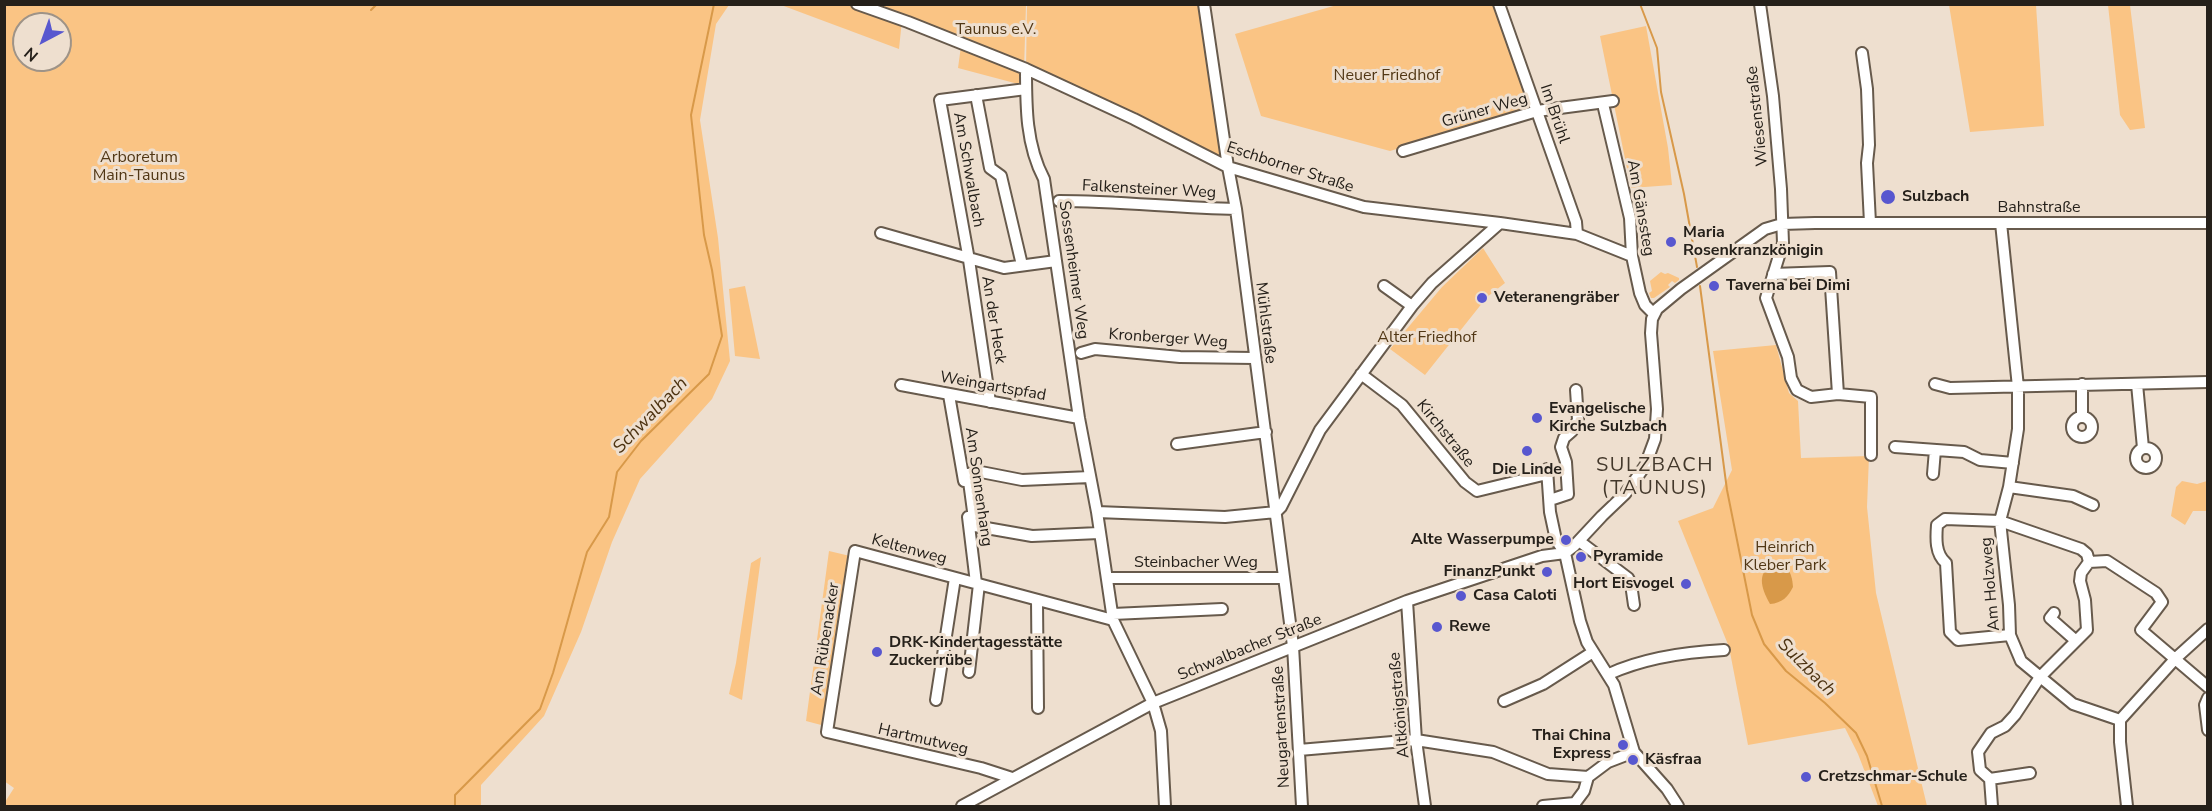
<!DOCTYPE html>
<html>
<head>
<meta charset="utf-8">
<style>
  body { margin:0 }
  #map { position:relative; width:2212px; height:811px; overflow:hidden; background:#eedfcf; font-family:"Nunito Sans",sans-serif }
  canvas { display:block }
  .frame { position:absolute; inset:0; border:6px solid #25201a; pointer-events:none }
  .north { position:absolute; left:12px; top:12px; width:60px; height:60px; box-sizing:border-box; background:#eedfcf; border:2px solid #9e9387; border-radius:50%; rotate:221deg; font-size:16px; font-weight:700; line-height:24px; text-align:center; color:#25201a }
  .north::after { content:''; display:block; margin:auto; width:21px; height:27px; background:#5857cf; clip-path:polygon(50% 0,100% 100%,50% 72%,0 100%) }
</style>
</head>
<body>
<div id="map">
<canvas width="2212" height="811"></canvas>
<div class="frame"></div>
<div class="north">N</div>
</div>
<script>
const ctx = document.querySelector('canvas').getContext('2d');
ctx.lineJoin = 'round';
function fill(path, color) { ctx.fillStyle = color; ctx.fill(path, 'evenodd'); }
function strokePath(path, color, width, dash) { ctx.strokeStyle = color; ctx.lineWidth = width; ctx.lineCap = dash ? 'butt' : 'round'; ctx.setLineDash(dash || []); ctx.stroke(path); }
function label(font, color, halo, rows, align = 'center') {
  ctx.font = font + ' "Nunito Sans",sans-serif'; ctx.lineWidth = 6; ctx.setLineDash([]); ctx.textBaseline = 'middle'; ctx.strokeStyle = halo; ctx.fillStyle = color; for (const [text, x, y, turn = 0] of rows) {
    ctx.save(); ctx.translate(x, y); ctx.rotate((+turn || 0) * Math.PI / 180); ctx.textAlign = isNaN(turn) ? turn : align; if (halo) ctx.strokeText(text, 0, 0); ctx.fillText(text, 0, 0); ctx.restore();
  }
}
const green = new Path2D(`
  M4 5H729L716 24 700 120 718 238 730 361 712 399 640 479 612 542 581 632 544 716 481 785V806H5V802L14 788 4 781ZM24 24H60V60H24Z
  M781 5H1026L1024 69 902 20 899 49Z
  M1027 5H1204L1228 167 1026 69Z
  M1337 5H1493L1529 97 1519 112 1390 151 1261 116 1235 34Z
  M1949 5H2036L2044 126 1970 132Z
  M2108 5H2130L2145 128 2130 130 2120 115Z
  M1646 26 1668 148 1672 185 1631 188 1600 36Z
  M961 46 1021 69 1022 85 958 68Z
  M1483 248 1505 283 1487 297 1425 375 1390 349 1442 287Z
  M1661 272 1665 274 1668 273 1679 278V280L1675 283 1672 281 1668 285 1670 287 1654 298H1651L1649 293 1652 291 1650 281Z
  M745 286 760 359 735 356 729 289Z
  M1776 345 1789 393 1798 401 1801 458 1869 456 1867 507 1876 593 1927 806H1878L1858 754 1845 728 1748 745 1729 647 1678 521 1713 508 1732 470 1713 351Z
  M2182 481 2197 484 2207 481V511H2193L2185 525 2171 516 2176 487Z
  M829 551 850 556 825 726 806 721Z
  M761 557 742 700 729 694 736 663 751 563Z`);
const water = new Path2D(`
  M1777 562C1789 566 1792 574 1793 587 1788 597 1782 603 1770 604 1761 588 1755 571 1777 562Z`);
const stream = new Path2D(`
  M1640 4 1657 48 1661 92 1684 194 1697 267
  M371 10 377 4
  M1700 286 1727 490 1752 615 1764 644 1786 671 1825 703 1856 733 1867 756 1882 806
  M455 806V795L540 709 553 673 587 552 609 517 617 472 641 441 709 374 722 336 712 270 704 235 691 115 714 4`);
const minor = new Path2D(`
  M857 4 908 22 1026 69 1134 119 1228 167 1364 207 1500 223 1577 234 1632 256
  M1204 4 1228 167 1236 209 1293 646 1302 806
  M1499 4 1576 222 1577 234
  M1760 4 1773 96 1781 189 1783 243 1766 298 1788 357 1791 378 1797 390 1811 397 1838 394 1871 397V455
  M1862 53 1867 89 1869 145 1867 163 1870 223
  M1026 69C1026 107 1026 145 1044 179L1079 418 1097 512 1113 620 1153 703 1161 731 1165 806
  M976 95 990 168 1001 176 1022 265
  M1603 104 1630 218 1632 256 1640 293 1645 305 1654 314
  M1403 151 1537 111 1613 101
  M1059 201C1119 201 1177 208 1236 209
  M2001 223 2018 387V429L2009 487 2000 521 2009 605 2010 635 2021 661 2073 704 2120 720
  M881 233 1004 268 1056 261
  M1773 274 1830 272 1838 394
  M1384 286 1412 306
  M1081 353 1095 349 1180 357 1254 358
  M1361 374 1402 405 1465 482 1477 491 1547 474
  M1935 384 1950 388 2208 382
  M2137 384 2143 448
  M901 385 1079 418
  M949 395 964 481
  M990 402 969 260 940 100 1026 89
  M2082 417V384
  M2072 427a10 10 0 1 1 20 0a10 10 0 1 1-20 0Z
  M1177 444 1266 432
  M1895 447 1964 452 1980 460 2013 463
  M2136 458a10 10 0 1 1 20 0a10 10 0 1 1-20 0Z
  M1547 469 1550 512 1556 540 1565 553 1580 621 1587 642 1614 685 1634 752 1667 789 1678 806
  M1933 474 1935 450
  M1090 477 1022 480 981 472 968 474 975 526 1032 536 1099 533
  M2009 487 2073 496 2093 505
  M1550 500 1568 494 1566 462 1561 447 1564 438 1572 431 1578 420 1576 390
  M1097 512 1225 517 1276 512 1281 507 1320 430 1412 306 1432 283 1500 223
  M968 517 976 583
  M1579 541 1628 578 1631 584 1634 605
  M2089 562 2107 561 2156 593 2162 602 2141 630 2208 687
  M1108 578H1284
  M1037 601 1038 708
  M1407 601 1416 740 1425 806
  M2054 613 2050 618 2075 640
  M1113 614 1222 609
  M969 672 979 584
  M1609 674C1644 658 1685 652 1724 650
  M2208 698 2205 705 2208 730
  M936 700 955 578
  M1504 701 1543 684 1593 652
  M1299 750 1416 740 1493 752 1548 774 1588 777 1608 762 1634 752
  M1012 778 981 768 827 732 855 551 1113 620
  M1990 779 2030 773
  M962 806 1153 703 1407 601 1542 556 1565 553 1574 546 1602 516 1625 494 1645 466 1655 439 1657 409 1651 333 1652 319 1657 309 1681 289 1765 229 1782 224 1815 223H2208
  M1543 806 1575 803 1584 791 1588 777
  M1992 806 1990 779 1980 770 1978 752 1991 733 2005 726 2015 715 2040 677 2087 630 2085 600 2080 581 2081 573 2089 562 2087 554 2081 549 2000 521 1945 519 1937 525C1936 538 1935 554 1946 563L1950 632 1958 640 2010 635
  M2127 806 2120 742V720L2176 658 2208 629`);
const markers = [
  [1888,197,8,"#5857cf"],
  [1671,242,6,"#5857cf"],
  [1714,286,6,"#5857cf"],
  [1482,298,6,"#5857cf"],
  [1537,418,6,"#5857cf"],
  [1527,451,6,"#5857cf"],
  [1566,540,6,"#5857cf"],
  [1581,557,6,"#5857cf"],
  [1547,572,6,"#5857cf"],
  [1686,584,6,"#5857cf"],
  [1461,596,6,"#5857cf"],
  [1437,627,6,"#5857cf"],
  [877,652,6,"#5857cf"],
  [1623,745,6,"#5857cf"],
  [1633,760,6,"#5857cf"],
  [1806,777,6,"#5857cf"]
];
const parkNames = [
  ["Taunus e.V.",996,30],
  ["Neuer Friedhof",1387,76],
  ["Arboretum",139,158],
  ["Main-Taunus",139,176],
  ["Alter Friedhof",1427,338],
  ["Heinrich",1785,548],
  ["Kleber Park",1785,566]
];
const streetNames = [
  ["Grüner Weg",1485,111,-16],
  ["Im Brühl",1554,114,71],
  ["Wiesenstraße",1758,116,-96],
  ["Eschborner Straße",1290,168,18],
  ["Am Schwalbach",968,170,80],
  ["Falkensteiner Weg",1149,190,3],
  ["Am Gänssteg",1640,208,80],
  ["Bahnstraße",2039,208],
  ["Sossenheimer Weg",1073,270,82],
  ["An der Heck",993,320,81],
  ["Mühlstraße",1265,323,83],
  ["Kronberger Weg",1168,339,4],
  ["Weingartspfad",993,387,10],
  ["Kirchstraße",1445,434,51],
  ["Am Sonnenhang",978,487,82],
  ["Keltenweg",909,550,15],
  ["Steinbacher Weg",1196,563],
  ["Am Holzweg",1991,584,-95],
  ["Am Rübenacker",826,639,-81],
  ["Schwalbacher Straße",1250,648,-22],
  ["Altkönigstraße",1400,705,-95],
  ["Neugartenstraße",1282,727,-93],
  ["Hartmutweg",923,740,13]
];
const poiNames = [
  ["Sulzbach",1902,197],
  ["Maria",1683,233],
  ["Rosenkranzkönigin",1683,251],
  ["Taverna bei Dimi",1726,286],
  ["Veteranengräber",1494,298],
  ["Evangelische",1549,409],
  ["Kirche Sulzbach",1549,427],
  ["Die Linde",1527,470,"center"],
  ["Alte Wasserpumpe",1554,540,"right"],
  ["Pyramide",1593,557],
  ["FinanzPunkt",1535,572,"right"],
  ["Hort Eisvogel",1674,584,"right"],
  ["Casa Caloti",1473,596],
  ["Rewe",1449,627],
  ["DRK-Kindertagesstätte",889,643],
  ["Zuckerrübe",889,661],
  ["Thai China",1611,736,"right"],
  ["Express",1611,754,"right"],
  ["Käsfraa",1645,760],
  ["Cretzschmar-Schule",1818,777]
];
const waterNames = [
  ["Schwalbach",651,416,-46],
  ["Sulzbach",1806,668,45]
];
const quarterNames = [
  ["SULZBACH",1655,466],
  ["(TAUNUS)",1655,489]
];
fill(green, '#fac484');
fill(water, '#d89949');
strokePath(stream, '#d89949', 2);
strokePath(minor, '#675a4c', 14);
strokePath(minor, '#fff', 10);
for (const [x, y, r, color] of markers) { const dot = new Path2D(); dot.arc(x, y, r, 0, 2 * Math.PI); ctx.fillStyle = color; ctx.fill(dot); strokePath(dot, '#eedfcf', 2); }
label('16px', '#513715', '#eedfcf', parkNames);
label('16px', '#25201a', '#eedfcf', streetNames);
label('bold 16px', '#25201a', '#eedfcf', poiNames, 'left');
label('italic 18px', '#4d3311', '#eedfcf', waterNames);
ctx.letterSpacing = '1.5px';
label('20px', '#43382b', '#eedfcf', quarterNames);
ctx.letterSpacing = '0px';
</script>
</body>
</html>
